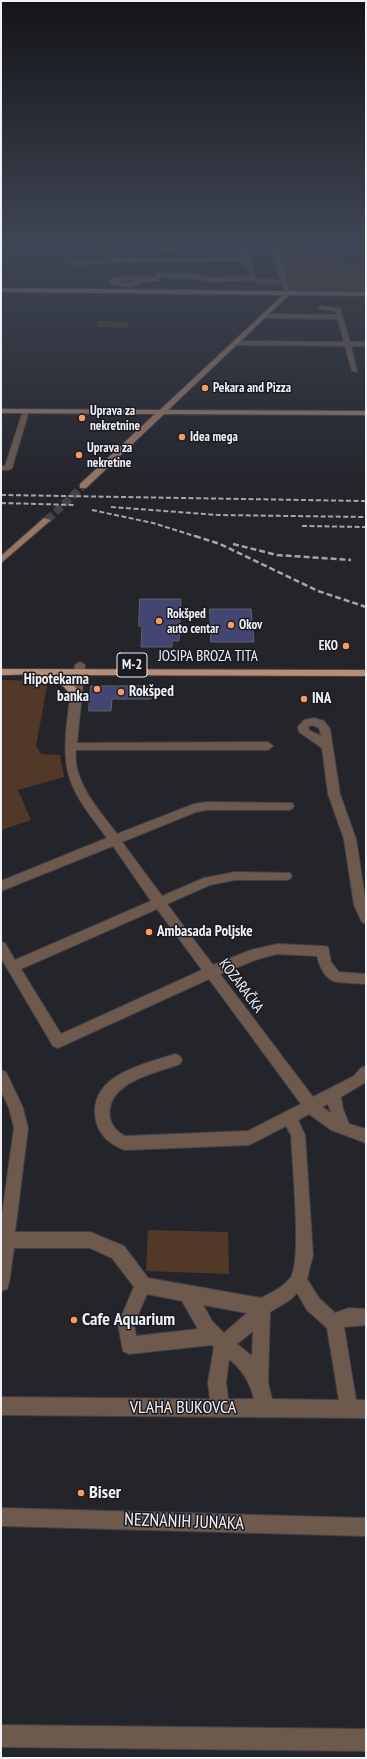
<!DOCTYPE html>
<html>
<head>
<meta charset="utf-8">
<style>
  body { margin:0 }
  #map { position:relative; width:367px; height:1759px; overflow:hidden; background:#24252b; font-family:"PT Sans Narrow",sans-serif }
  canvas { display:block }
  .frame { position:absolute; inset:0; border:2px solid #f0f1f5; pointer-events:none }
</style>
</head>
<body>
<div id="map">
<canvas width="367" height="1759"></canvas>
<div class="frame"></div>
</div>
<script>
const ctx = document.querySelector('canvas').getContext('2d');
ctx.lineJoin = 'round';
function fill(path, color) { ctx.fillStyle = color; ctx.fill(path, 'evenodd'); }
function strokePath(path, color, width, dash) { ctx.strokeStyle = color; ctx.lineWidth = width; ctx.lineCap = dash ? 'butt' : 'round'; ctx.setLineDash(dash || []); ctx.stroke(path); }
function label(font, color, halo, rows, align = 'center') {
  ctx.font = font + ' "PT Sans Narrow",sans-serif'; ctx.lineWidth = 3; ctx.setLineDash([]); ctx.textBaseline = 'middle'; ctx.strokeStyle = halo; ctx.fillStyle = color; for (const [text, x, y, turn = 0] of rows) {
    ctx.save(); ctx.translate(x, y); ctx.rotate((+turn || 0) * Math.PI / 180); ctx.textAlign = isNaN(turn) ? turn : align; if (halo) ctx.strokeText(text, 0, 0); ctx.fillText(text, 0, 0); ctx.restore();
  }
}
const green = new Path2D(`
  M277 250H309L346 266 366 271V292L291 291 288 289Z
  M99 321 129 322 128 328 97 327Z
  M1 680 48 681 36 746 41 754 60 755 64 777 18 790 31 820 1 830Z
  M148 1230 228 1232 229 1274 146 1271Z`);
const building = new Path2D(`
  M140 599H181L179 641H172V647H141L142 626H139Z
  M210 609H251L254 642H211Z
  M91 686H151V699H112L111 711H89Z`);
const secondaryTunnel = new Path2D(`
  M47 520 83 486`);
const street = new Path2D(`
  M99 245H103L105 248 113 251 115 258H133L135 248 148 245 174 247 182 245H188C174 255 155 248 139 250L138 258 244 257 240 245H245L256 279 281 280 270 245H275L291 293 286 294 282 284H264L251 280 211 282 192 278H169L160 276 158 281 144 282 131 287 112 285 110 280 113 278 138 276 154 278 156 274 169 272 172 274H192L211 278 250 276 245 261 113 262 73 265 70 263 110 259 109 253 101 250ZM138 280 130 283 116 281 137 280Z
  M204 245H240L210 248Z
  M321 306 340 308 350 342H366V346H351L357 372 352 371 345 346 236 345 233 343 236 341 344 342 338 319 263 318 260 316 263 314 337 315 335 311 319 309 318 308Z
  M26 409 29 411 12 468 8 470H1V466H5L23 411Z
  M80 662 85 665 77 743 268 742 273 746 268 750H76C72 782 100 811 117 834L194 804 206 802 292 803 294 806 292 809 288 810H206L196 812 122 842 162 896 204 878 235 872 290 873 292 876 290 879 286 880H235L210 885 167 904 213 965 251 950 277 944 323 946 328 947 331 962 339 972 366 974V984L336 982C325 979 319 966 317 956L277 954 258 959 220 974 313 1097 354 1076 361 1068 366 1066V1082L341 1097 343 1109 349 1124 366 1129V1143L331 1130 309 1114 298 1120 305 1135 313 1255 307 1279 319 1298 335 1313 349 1308 366 1309V1325L344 1327 356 1400H366V1418L1 1415V1397L210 1399 208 1382 214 1347 212 1345 129 1354 123 1351 118 1324 134 1287 112 1258 90 1248H14L9 1283 7 1289 1 1291V1222L14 1128 9 1108 1 1091V1070L6 1072 23 1108 28 1128 15 1232H90L124 1246 148 1278 261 1298C271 1293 284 1287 291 1277 302 1260 292 1161 291 1135L286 1126 249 1145 125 1150C111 1145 100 1137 96 1121 87 1075 142 1065 175 1054L180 1056 182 1060 180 1064C154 1074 105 1082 110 1118 112 1126 117 1132 125 1136L248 1131 301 1104 209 979 58 1048 53 1046 1 958V942L5 943 15 960 151 901 113 846 1 891V881L107 838C94 820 77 801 70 779 59 749 71 698 75 665ZM157 909 202 970 61 1034 21 969ZM328 1104 331 1113 322 1107ZM297 1293 307 1310 327 1328 339 1400 272 1399 268 1383 270 1312 290 1300ZM147 1294 182 1301 198 1329 136 1336 134 1324ZM203 1305 247 1313 224 1333 212 1321ZM253 1331 252 1356 237 1344ZM229 1359C243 1370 250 1383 254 1399H228L226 1382Z
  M314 718 324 721 330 729 340 794 356 839 366 904V924L362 922 354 905 344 839 328 794 322 748 299 732 298 727 304 720ZM312 725 319 728 321 736 309 730 308 727Z
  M1 1508 366 1518V1536L1 1526Z
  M1 1725 366 1729V1751L1 1747Z`);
const secondary = new Path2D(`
  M1 288 366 292V296L289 295 168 410 366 411V415L164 414 86 488H80V484L155 414 1 413V409L160 410 283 295 1 292Z
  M44 518 51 520 1 563V556Z`);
const primary = new Path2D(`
  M1 669 366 670V676L60 675 71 681 81 695 76 698 72 697C54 669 31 675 1 675Z`);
const railFar1 = new Path2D(`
  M1 495 366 501
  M1 503 74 505
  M111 507 218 515 366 517
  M92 510 153 523 198 537
  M302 526 366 527`);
const rail = new Path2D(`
  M195 536 220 544 318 591 366 607
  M233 544 277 555 351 560`);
const markers = [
  [205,388,4,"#fd9c55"],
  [82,418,4,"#fd9c55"],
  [182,437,4,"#fd9c55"],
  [79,455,4,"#fd9c55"],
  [159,621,4,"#fd9c55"],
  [231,625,4,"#fd9c55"],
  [346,646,4,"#fd9c55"],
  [97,689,4,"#fd9c55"],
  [121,692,4,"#fd9c55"],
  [304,699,4,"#fd9c55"],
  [149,932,4,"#fd9c55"],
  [74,1320,4,"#fd9c55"],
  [81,1493,4,"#fd9c55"]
];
const farPoinames = [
  ["Pekara and Pizza",213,388],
  ["Uprava za",90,411],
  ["nekretnine",90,426],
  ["Idea mega",190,437],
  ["Uprava za",87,448],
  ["nekretine",87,463],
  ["Rokšped",167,614],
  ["auto centar",167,629],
  ["Okov",239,625],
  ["EKO",338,646,"right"]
];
const shields = [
  [132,665,30]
];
const shieldNames = [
  ["M-2",132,665]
];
const streetNames = [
  ["JOSIPA BROZA TITA",208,657],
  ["KOZARAČKA",241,986,53]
];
const poiNames = [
  ["Hipotekarna",89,680,"right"],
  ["banka",89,697,"right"],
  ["Rokšped",129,692],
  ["INA",312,699],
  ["Ambasada Poljske",157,932]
];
const nearPoinames = [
  ["Cafe Aquarium",82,1320],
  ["Biser",89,1493]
];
const nearStreetnames = [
  ["VLAHA BUKOVCA",183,1408],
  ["NEZNANIH JUNAKA",184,1522,2]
];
fill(green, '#513827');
fill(building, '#434572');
strokePath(building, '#606169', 1);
strokePath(secondaryTunnel, '#434449', 8, [8, 3.5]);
strokePath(street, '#414247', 2);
strokePath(secondary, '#414247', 2);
strokePath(primary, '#414247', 2);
fill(street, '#6e5a4d');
fill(secondary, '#977762');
fill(primary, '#b78e73');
strokePath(railFar1, '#a5a6ab', 2, [5, 2.5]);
strokePath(rail, '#a5a6ab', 2.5, [6, 3]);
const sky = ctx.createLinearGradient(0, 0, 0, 491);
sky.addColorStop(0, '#141418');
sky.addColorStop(0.5, '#3f4655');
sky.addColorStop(1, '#3f465500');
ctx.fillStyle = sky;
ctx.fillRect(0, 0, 367, 491);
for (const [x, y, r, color] of markers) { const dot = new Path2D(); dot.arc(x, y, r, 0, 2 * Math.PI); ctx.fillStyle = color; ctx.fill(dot); strokePath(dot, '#1a1b22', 1.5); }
label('bold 13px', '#f0f1f5', '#1a1b22', farPoinames, 'left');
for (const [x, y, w] of shields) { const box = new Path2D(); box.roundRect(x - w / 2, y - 12, w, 24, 3); ctx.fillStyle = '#1a1b22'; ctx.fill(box); strokePath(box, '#f0f1f5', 1); }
label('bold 14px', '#f0f1f5', null, shieldNames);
label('15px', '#f0f1f5', '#1a1b22', streetNames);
label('bold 15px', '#f0f1f5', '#1a1b22', poiNames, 'left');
label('bold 18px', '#f0f1f5', '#1a1b22', nearPoinames, 'left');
label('18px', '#f0f1f5', '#1a1b22', nearStreetnames);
</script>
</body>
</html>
